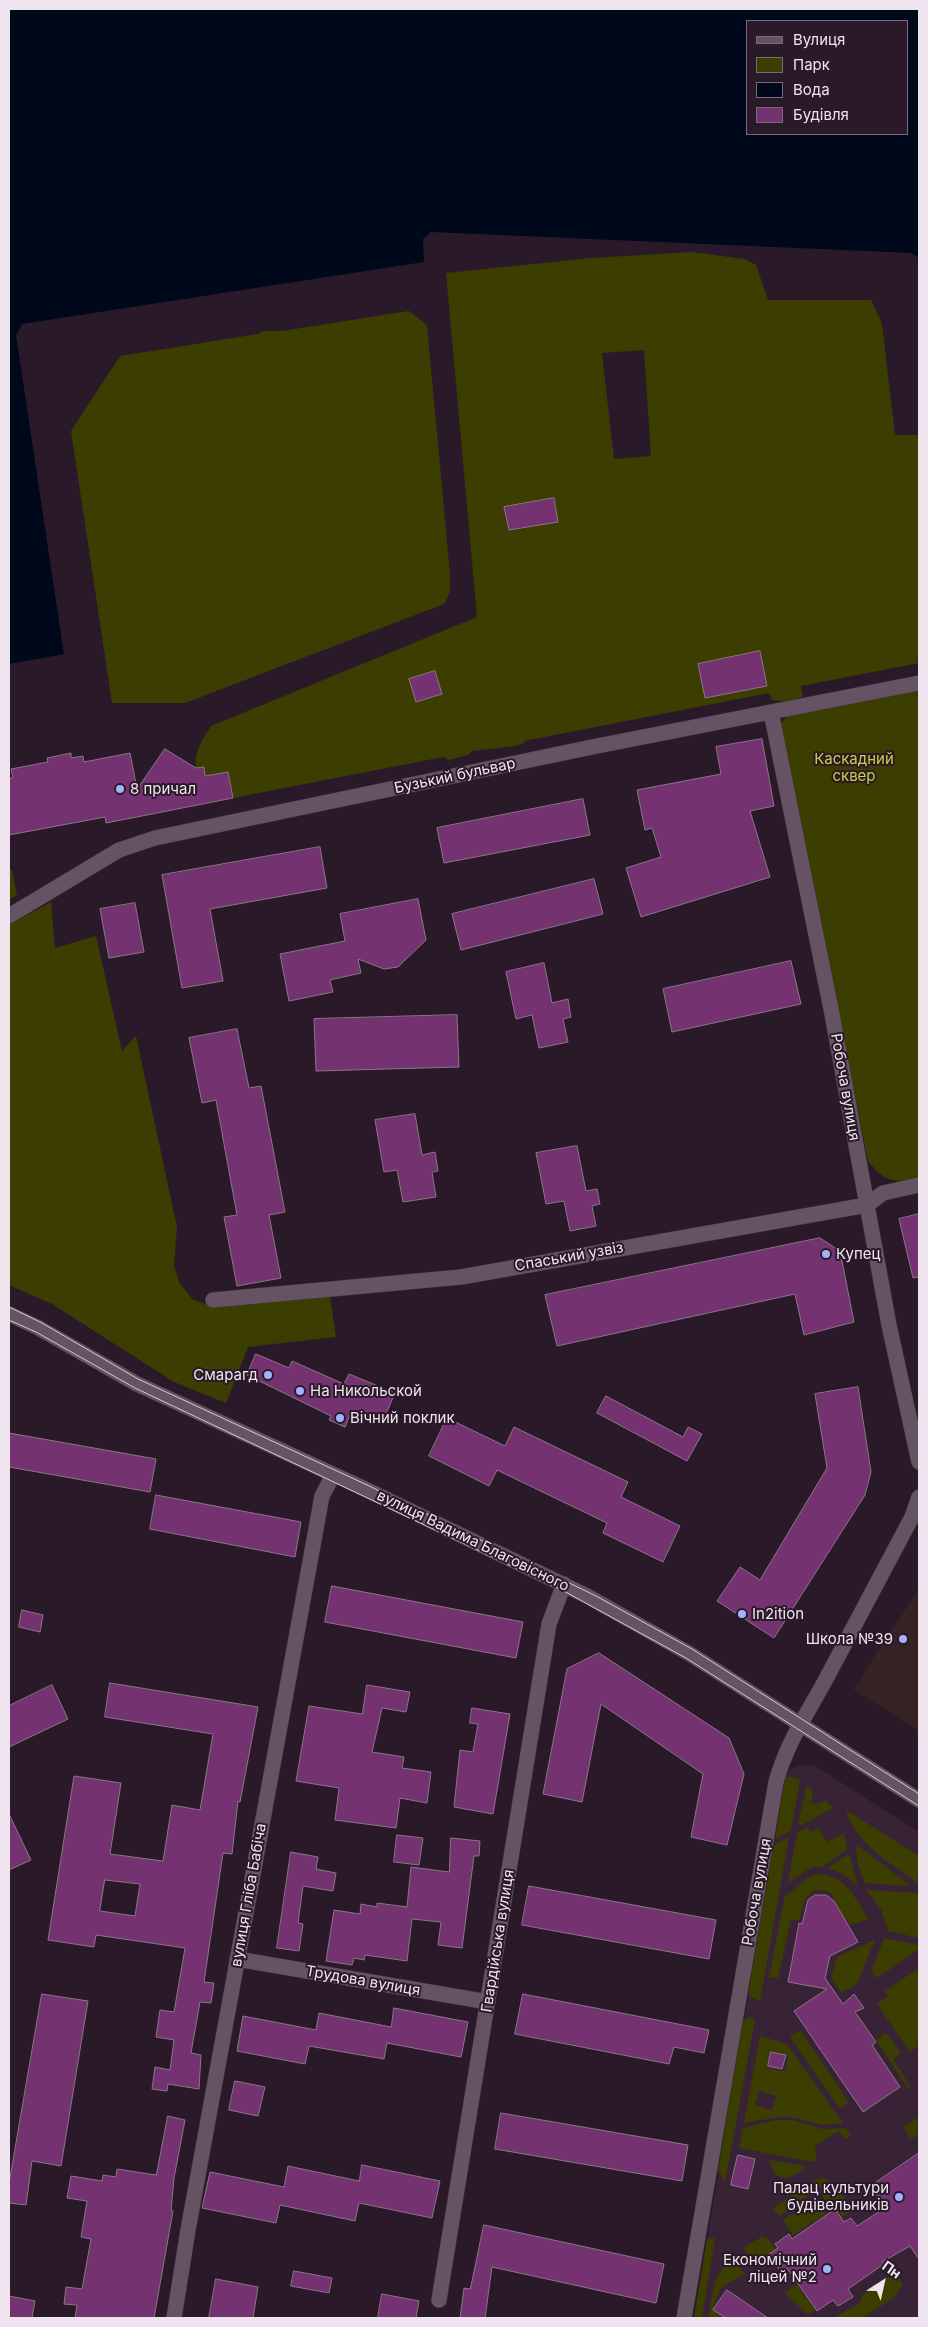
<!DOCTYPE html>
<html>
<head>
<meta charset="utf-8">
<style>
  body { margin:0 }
  #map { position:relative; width:928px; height:2327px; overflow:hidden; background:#2a1a29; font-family:Inter,sans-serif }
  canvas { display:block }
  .frame { position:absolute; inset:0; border:10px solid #efe4ee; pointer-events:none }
  .legend { position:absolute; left:746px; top:20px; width:162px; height:115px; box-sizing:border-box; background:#2a1a29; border:1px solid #796b78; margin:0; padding:6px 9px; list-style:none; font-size:15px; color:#efe4ee }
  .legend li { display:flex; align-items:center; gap:10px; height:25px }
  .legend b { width:25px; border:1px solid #796b78 }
  .north { position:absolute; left:858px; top:2257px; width:50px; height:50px; -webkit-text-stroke:4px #2a1a29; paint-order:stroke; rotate:35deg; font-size:14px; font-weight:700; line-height:20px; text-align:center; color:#efe4ee }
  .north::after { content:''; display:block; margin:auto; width:18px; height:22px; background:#efe4ee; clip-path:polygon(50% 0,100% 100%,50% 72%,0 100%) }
</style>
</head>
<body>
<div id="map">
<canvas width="928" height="2327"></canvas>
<div class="frame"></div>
<ul class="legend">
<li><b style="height:6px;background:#655364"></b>Вулиця</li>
<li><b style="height:14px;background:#3c3d00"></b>Парк</li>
<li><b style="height:14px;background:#00081c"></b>Вода</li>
<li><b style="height:14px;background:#743271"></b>Будівля</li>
</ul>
<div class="north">Пн</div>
</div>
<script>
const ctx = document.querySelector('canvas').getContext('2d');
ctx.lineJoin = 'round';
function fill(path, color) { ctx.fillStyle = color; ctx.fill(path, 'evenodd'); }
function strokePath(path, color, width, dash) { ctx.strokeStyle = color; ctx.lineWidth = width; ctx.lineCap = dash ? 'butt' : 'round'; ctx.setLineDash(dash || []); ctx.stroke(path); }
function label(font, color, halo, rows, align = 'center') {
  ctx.font = font + ' Inter,sans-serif'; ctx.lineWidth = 4; ctx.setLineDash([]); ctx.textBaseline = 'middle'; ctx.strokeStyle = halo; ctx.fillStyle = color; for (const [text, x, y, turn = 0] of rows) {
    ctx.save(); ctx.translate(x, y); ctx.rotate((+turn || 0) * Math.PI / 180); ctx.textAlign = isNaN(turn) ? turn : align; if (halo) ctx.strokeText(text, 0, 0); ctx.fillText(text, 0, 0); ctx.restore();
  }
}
const built = new Path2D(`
  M804 1765 814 1766 823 1771 919 1832V2318H694L785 1779 790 1769Z`);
const education = new Path2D(`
  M919 1589V1731L853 1689Z`);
const green = new Path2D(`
  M691 252 745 259 756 265 768 300H871L882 324 895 435H919V663L801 686 803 696 796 700 786 701 772 700 769 693 524 741 523 744 515 746 472 751 468 755 448 760 443 757 233 798 228 772 205 776 204 767 196 768C194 752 202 740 211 726L477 617 446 273 591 258ZM644 350 651 456 614 459 602 353Z
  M409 311 427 325 450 574V592L444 604 185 703H112L71 431 120 356 258 334 262 331H282Z
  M919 689V1179C895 1184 883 1181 868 1161L781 737V723L788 715Z
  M9 868 12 870 17 895 9 900Z
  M51 902 55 948 96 936 122 1051 136 1036 177 1227 174 1265 179 1282 192 1299 210 1306 330 1296 336 1337 248 1347 226 1403 174 1382 52 1304 9 1285V925Z
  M788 1777H794L800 1780 791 1831 775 1839 785 1779Z
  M807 1785 813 1791 811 1804 822 1803 823 1801 826 1800 833 1808 800 1826 798 1823Z
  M846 1810 919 1856V1884C894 1865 854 1843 846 1810Z
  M807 1827 810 1832 818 1828 827 1842 844 1833 847 1849 822 1867H812L788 1883 797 1833Z
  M789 1837 760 2001 749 1996V1990L773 1846Z
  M857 1845 911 1886 865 1883C860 1871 855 1858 857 1845Z
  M849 1854 858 1886 843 1874 828 1868Z
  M818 1874C846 1876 855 1897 868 1919L851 1925 843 1916 831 1893C807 1883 804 1902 799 1921L791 1919 778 1978 769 1977 785 1896 809 1877Z
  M866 1890 919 1893V1938L888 1931 881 1909Z
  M884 1938 919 1945V1949L877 1978 871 1972Z
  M875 1940 857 1984 842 1993 831 1979 837 1957Z
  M919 1968V2045L910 2052 877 2004 888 1996 885 1991Z
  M750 2017 755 2020 725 2182 718 2170 743 2021Z
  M800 2030 849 2102 840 2109 790 2037Z
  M886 2033 901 2053 893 2059 910 2086 909 2090 876 2040Z
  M760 2036 787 2044 843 2123 823 2125 785 2116 744 2123ZM770 2051 788 2055 785 2071 767 2068ZM759 2091 776 2096 772 2110 755 2105Z
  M919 2117V2134L911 2139 903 2127Z
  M776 2120H792L822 2129 846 2128 851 2135 846 2139 838 2131 815 2146 817 2159 813 2162 739 2148 743 2128Z
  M769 2160 807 2166C796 2174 786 2184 774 2173Z
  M823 2178 830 2181 779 2216 773 2208 816 2179Z
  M835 2185 853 2210 842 2217 835 2208 831 2210 821 2194Z
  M816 2199 825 2214 793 2235 783 2220Z
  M763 2236 766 2239 768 2238 775 2249 768 2255 770 2259 759 2267 743 2248Z
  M715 2238 702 2318H694L707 2239Z
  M731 2257 745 2274C723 2286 719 2284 713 2310L722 2318H708L715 2280Z
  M896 2272 903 2285 893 2298 862 2318H834L861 2302 862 2295Z
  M796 2284 815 2310 808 2315 785 2293Z`);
const water = new Path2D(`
  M9 9H919V258L911 253 431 232 423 239 424 262 22 324 16 335 64 654 9 664ZM747 21H907V134H747Z`);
const building = new Path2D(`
  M554 498 558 522 509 530 504 507Z
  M760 651 767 686 705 698 698 664Z
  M435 671 442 694 416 702 409 679Z
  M762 739 774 806 750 811 770 877 641 917 626 868 661 857 652 828 645 830 637 790 721 774 716 747Z
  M165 749 196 768 204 767 205 776 228 772 233 798 106 823 105 817 9 835V778H13L11 769 48 762 47 758 71 753V758L83 756 84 762 130 753 137 789Z
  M583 799 590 835 444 863 437 828Z
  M320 847 327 888 210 909 223 981 182 988 162 875Z
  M594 879 603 914 461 950 452 914Z
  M418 899 426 940 398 967 384 969 358 959 361 973 330 980 333 992 289 1001 280 954 345 941 340 914Z
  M135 903 144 952 109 958 100 909Z
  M791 961 801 1004 672 1032 663 989Z
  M544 963 552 1003 568 999 571 1017 563 1019 568 1042 539 1048 532 1015 516 1019 506 972Z
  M457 1015 459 1067 316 1071 314 1019Z
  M237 1029 249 1088 261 1086 285 1212 269 1215 281 1278 237 1286 224 1217 237 1215 216 1100 202 1103 189 1038Z
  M415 1114 422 1155 435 1152 438 1171 432 1172 436 1197 403 1202 397 1170 384 1172 375 1120Z
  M577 1146 586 1191 597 1189 600 1204 592 1206 596 1226 570 1231 564 1201 546 1204 536 1153Z
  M919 1214V1277L913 1278 899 1219Z
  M820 1238 840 1251 854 1322 804 1335 795 1294 557 1346 545 1295Z
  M256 1354 289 1368 292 1361 344 1384 349 1374 395 1393 382 1423 352 1410 345 1427 329 1420 331 1416 247 1375Z
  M858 1387 871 1472 865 1495 774 1638 717 1601 740 1567 760 1580 827 1468 815 1394Z
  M606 1396 683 1437 688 1427 702 1434 687 1461 597 1413Z
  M447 1418 505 1446 514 1427 628 1482 621 1497 680 1526 663 1562 603 1533 607 1523 497 1470 489 1486 429 1456Z
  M9 1433 156 1459 150 1492 9 1467Z
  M156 1495 301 1522 295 1557 150 1529Z
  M332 1586 523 1622 516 1658 325 1622Z
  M22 1610 43 1615 40 1632 19 1627Z
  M599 1653 729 1738 744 1774 727 1845 691 1837 703 1774 601 1704 582 1802 543 1794 567 1669Z
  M110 1683 258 1707 240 1802 238 1801 232 1854 223 1853 204 1982 214 1983 211 2003 200 2002 191 2053 201 2055 199 2089 168 2084 167 2091 152 2089 155 2067 170 2070 174 2040 156 2037 160 2010 174 2012 185 1948 96 1935 94 1947 48 1940 74 1776 121 1783 110 1854 163 1861 172 1805 200 1810 213 1734 105 1717ZM105 1880 140 1884 135 1916 100 1911Z
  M52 1685 68 1719 9 1747V1706Z
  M367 1685 410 1692 406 1712 382 1708 372 1752 404 1757 402 1768 431 1772 427 1803 400 1798 396 1828 335 1820 339 1788 296 1781 309 1706 362 1714Z
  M472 1708 510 1714 493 1814 454 1807 460 1750 473 1752 478 1724 470 1723Z
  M9 1814 31 1860 9 1870Z
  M397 1835 423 1838 419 1865 394 1862Z
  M451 1838 480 1841 479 1856H474L462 1948 438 1945 441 1922 412 1919 407 1961 365 1955 364 1960 354 1958 352 1965 326 1961 334 1910 360 1914 361 1904 377 1907V1903L407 1907 411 1867 449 1872Z
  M291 1852 318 1857 316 1869 336 1873 333 1891 303 1886 298 1923 303 1924 299 1951 277 1948Z
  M529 1886 716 1920 709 1959 522 1925Z
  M815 1895H826L834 1901 858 1942 830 1956 825 1978 843 2004 854 1994 864 2008 855 2012 876 2042 872 2045 900 2087 863 2112 794 2011 827 1989 788 1982 799 1923 802 1924 808 1900Z
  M42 1994 88 2001 61 2166 32 2161 26 2205 9 2203V2184Z
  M523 1994 709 2030 704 2053 674 2047 669 2064 515 2034Z
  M394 2008 468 2022 461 2057 387 2043 384 2059 309 2046 305 2064 237 2051 243 2016 316 2030 319 2013 391 2027Z
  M771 2052 786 2055 782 2069 768 2066Z
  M235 2081 265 2087 258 2116 229 2110Z
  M501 2113 688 2145 682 2181 495 2149Z
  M168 2116 185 2120 174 2178 171 2210 173 2211 154 2318H75L77 2305 64 2304 66 2287 82 2289 91 2239 81 2237 87 2201 67 2198 71 2176 102 2181 103 2175 116 2177 117 2169 156 2175Z
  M919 2153V2259L910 2246 882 2262 884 2264 848 2289 853 2297 838 2306 833 2300 817 2311 787 2268 781 2272 769 2254 778 2248 775 2244 789 2234 792 2239 835 2209 844 2222 851 2218 857 2226 885 2208 871 2186Z
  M738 2155 755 2159 748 2189 731 2185Z
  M362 2165 440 2181 432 2218 359 2203 355 2221 280 2205 276 2223 202 2208 210 2172 284 2187 288 2166 359 2181Z
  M484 2225 664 2264 656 2303 492 2267 485 2318H460L464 2288 470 2289Z
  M294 2271 332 2278 329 2293 291 2286Z
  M216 2279 258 2287 253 2318H209Z
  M727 2290 768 2318H726L713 2310Z
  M382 2294 419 2301 416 2318H378Z
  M9 2296 35 2301 32 2318H9Z`);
const street = new Path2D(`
  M771 712 832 1014 889 1325 919 1462
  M9 916 119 850 155 838 597 746 919 683
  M213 1300 461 1277 867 1205 883 1193 919 1185
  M237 1959 488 2002
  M439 2300 549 1624 564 1584
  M174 2318 188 2230 322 1496 333 1475
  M684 2318 776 1782C788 1740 806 1716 826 1679 855 1625 883 1571 912 1517L919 1497`);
const secondary = new Path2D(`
  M9 1314 37 1327 137 1384 363 1488 587 1596 690 1654 919 1800`);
const tram = new Path2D(`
  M9 1307 42 1323 138 1379 365 1484 596 1596 692 1649 919 1794
  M9 1320 36 1332 135 1388 562 1590 686 1658 919 1806`);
const markers = [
  [120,789,5,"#a2b2fd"],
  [826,1254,5,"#a2b2fd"],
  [268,1375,5,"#a2b2fd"],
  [300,1391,5,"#a2b2fd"],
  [340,1418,5,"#a2b2fd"],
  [742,1614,5,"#a2b2fd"],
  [903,1639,5,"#a2b2fd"],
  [899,2197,5,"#a2b2fd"],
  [827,2269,5,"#a2b2fd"]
];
const parkNames = [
  ["Каскадний",854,759],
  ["сквер",854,776]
];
const streetNames = [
  ["Бузький бульвар",455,776,-12],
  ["Робоча вулиця",845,1087,80],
  ["Спаський узвіз",569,1257,-10],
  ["вулиця Вадима Благовісного",473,1541,26],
  ["Робоча вулиця",757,1892,-80],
  ["вулиця Гліба Бабіча",249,1895,-80],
  ["Гвардійська вулиця",498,1941,-81],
  ["Трудова вулиця",363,1981,10]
];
const poiNames = [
  ["8 причал",130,789],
  ["Купец",836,1254],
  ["Смарагд",258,1375,"right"],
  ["На Никольской",310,1391],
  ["Вічний поклик",350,1418],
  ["In2ition",752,1614],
  ["Школа №39",893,1639,"right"],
  ["Палац культури",889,2188,"right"],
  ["будівельників",889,2205,"right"],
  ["Економічний",817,2260,"right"],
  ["ліцей №2",817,2277,"right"]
];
fill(built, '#382336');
fill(education, '#352224');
fill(green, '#3c3d00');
fill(water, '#00081c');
fill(building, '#743271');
strokePath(building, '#8a7688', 1);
strokePath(street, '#433642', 16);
strokePath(secondary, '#433642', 16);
strokePath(street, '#655364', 15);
strokePath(secondary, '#655364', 15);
strokePath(tram, '#d4c9d3', 1);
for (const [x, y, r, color] of markers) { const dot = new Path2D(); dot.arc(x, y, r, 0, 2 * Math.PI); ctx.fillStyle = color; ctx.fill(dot); strokePath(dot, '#2a1a29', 2); }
label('15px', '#cbce46', '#2a1a29', parkNames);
label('15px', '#efe4ee', '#2a1a29', streetNames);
label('15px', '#efe4ee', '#2a1a29', poiNames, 'left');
</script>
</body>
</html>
